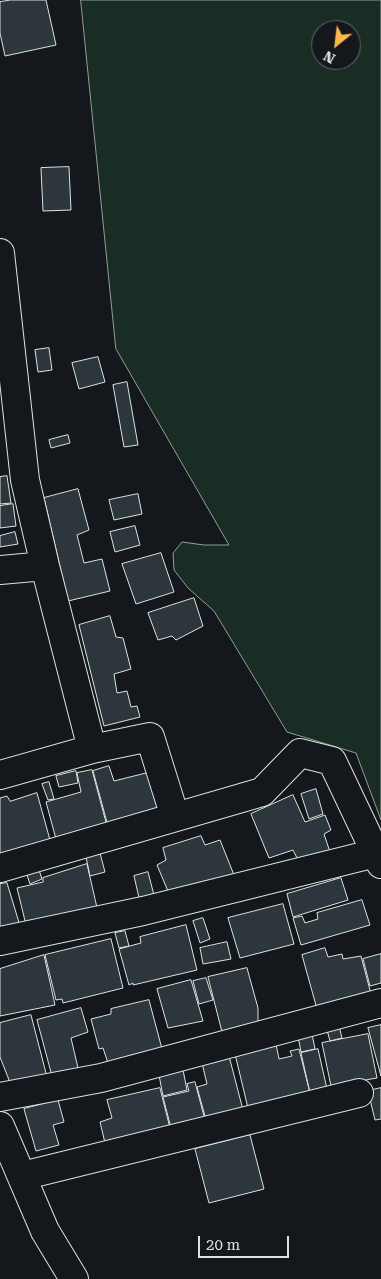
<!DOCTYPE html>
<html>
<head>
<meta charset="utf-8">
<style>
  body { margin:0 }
  #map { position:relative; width:381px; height:1279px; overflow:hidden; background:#14181c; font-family:"Roboto Serif",serif }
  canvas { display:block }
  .north { position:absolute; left:311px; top:20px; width:50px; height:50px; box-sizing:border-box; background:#14181c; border:1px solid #626a69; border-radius:50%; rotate:209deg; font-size:14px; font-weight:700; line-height:20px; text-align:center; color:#d8e6dc }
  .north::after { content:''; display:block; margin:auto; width:18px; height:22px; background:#ffb74d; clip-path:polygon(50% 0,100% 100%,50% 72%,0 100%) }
  .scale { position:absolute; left:198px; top:1236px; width:91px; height:22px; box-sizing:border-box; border:2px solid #d8e6dc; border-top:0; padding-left:6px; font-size:15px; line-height:18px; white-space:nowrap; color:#d8e6dc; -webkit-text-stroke:4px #14181c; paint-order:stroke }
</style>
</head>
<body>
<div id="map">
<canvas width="381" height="1279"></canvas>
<div class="north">N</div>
<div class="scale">20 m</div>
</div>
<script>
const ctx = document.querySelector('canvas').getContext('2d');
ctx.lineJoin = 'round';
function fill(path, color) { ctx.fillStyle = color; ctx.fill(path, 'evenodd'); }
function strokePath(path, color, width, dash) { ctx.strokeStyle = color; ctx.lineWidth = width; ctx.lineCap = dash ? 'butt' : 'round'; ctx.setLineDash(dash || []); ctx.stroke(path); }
const green = new Path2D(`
  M81 0H381V820L356 753 287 732 214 611 188 588 174 570 173 553 182 542 204 545H229L116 349ZM321 30H351V60H321Z`);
const building = new Path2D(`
  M11 0H46L56 45 5 56 0 33V2Z
  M69 167 71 210 43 211 41 168Z
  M49 348 52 370 38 372 35 350Z
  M98 357 105 382 79 389 72 363Z
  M127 382 138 445 124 447 113 385Z
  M68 435 70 443 51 448 49 440Z
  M7 476 11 503 0 504V477Z
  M78 489 89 530 77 535 84 563 102 559 110 591 68 601 44 498Z
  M138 494 142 514 114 520 109 500Z
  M13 504 16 526 0 528V506Z
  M135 526 140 545 115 552 110 532Z
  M15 532 18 544 0 547V536Z
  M161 553 174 592 136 604 122 564Z
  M194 598 203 626 176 640 172 636 158 640 148 613Z
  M110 616 116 637 123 638 131 669 114 674 117 693 127 691 131 707 137 706 140 717 104 726 79 625Z
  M109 766 114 781 150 772 161 812 108 826 93 771Z
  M92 770 107 826 56 839 46 802 81 792 77 773Z
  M76 771 78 783 59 787 56 776Z
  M49 782 54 799 48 800 42 784Z
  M316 789 323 814 309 819 301 794Z
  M37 793 50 840 0 856V798L7 796 10 801Z
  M293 795 305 822 325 815 331 830 324 834 330 852 300 864 293 850 269 858 251 814Z
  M201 836 205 845 220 840 234 875 208 886 205 881 170 896 157 865 166 860 163 848Z
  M100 853 105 872 90 876 86 857Z
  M87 864 98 912 27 929 17 888 43 882V878Z
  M39 870 42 879 30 884 27 875Z
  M148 872 155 899 140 902 134 876Z
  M341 878 348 900 293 917 287 894Z
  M7 883 21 929 0 935V884Z
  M362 900 370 925 301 945 293 918 302 916 305 923 318 919 317 913Z
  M283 904 294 944 240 958 228 918Z
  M203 918 210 939 200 943 193 921Z
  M186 925 197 970 133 985V983L129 985 119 949 141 943 140 937Z
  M125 931 129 946 119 948 115 933Z
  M111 939 123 988 63 1003 62 999 56 1000 45 955Z
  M227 942 231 959 203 964 200 948Z
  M325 948 328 957 342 954 343 959 361 956 371 994 317 1009 302 955Z
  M381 954V983L370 986 363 959Z
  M44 955 55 1005 0 1016V969Z
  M247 968 258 1008V1023L222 1032 208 977Z
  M206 978 213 1000 199 1004 193 981Z
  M191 980 203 1021 168 1028 157 989Z
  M149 1000 162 1049 108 1063 103 1048 99 1049 91 1019 111 1014V1009Z
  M81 1008 88 1032 71 1038 78 1068 52 1076 37 1020Z
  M31 1015 47 1077 11 1085 0 1057V1023Z
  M381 1025V1076L368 1028Z
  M339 1026 342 1038 330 1041 327 1030Z
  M312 1034 315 1049 301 1052 298 1036Z
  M368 1034 377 1078 331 1086 322 1043Z
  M276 1044 279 1059 292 1056 290 1051 299 1049 310 1093 248 1108 235 1054Z
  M318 1049 327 1089 310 1093 301 1053Z
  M229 1056 243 1110 206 1120 197 1087 207 1084 202 1063Z
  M183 1070 187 1090 163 1096 159 1075Z
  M195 1082 205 1120 171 1128 163 1097 189 1091 187 1084Z
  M160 1088 170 1128 105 1143 100 1122 112 1118 107 1100Z
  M381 1088V1119L375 1120 368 1091Z
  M58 1100 64 1122 53 1125 59 1145 36 1151 24 1109Z
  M250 1135 264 1189 209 1203 195 1149Z`);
const minor = new Path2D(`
  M0 253 25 480 45 566 92 749 0 775
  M0 570 45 566
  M92 749 150 737 175 817
  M0 868 262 792 300 753 332 761 381 864
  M0 941 143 911 376 853
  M0 1097 101 1078 381 1003
  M22 1176 359 1093`);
const major = new Path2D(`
  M0 1126 45 1231 74 1279`);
fill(green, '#1a2d24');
strokePath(green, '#939e99', 1);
fill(building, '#2c363c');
strokePath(building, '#d8e6dc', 1);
strokePath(minor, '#d8e6dc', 30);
strokePath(major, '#d8e6dc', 30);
strokePath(minor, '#14181c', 28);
strokePath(major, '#14181c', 28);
</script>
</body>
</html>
